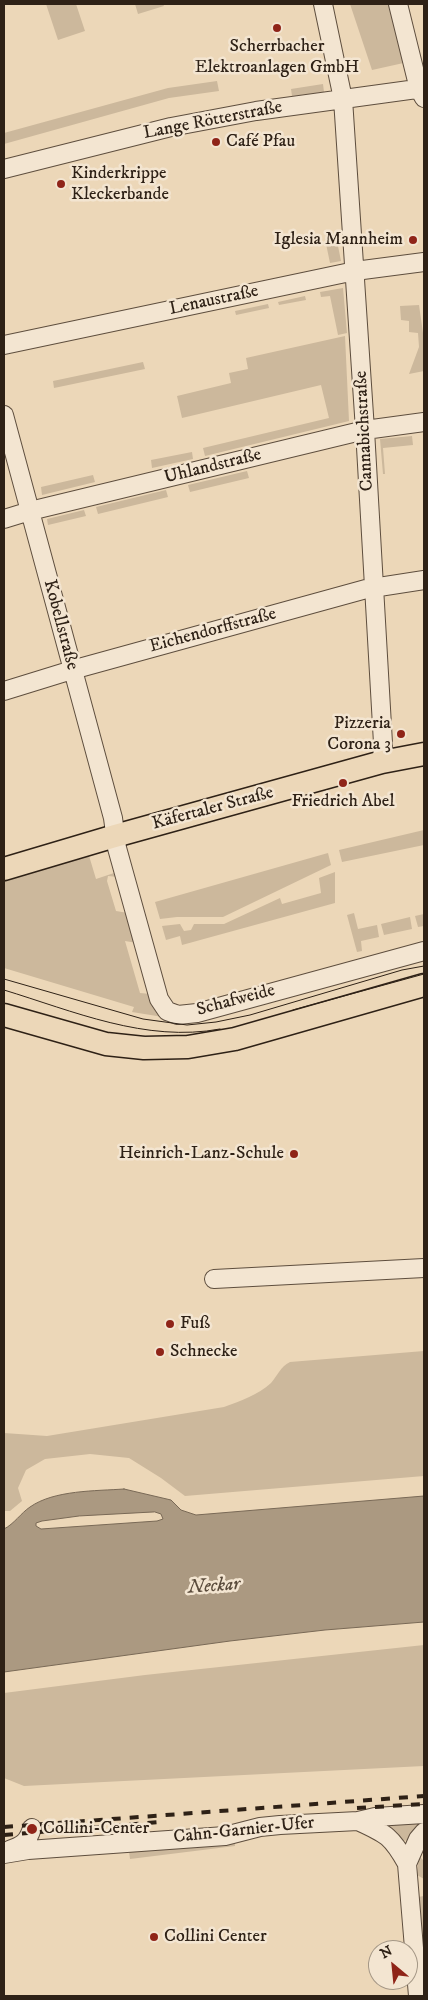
<!DOCTYPE html>
<html>
<head>
<meta charset="utf-8">
<style>
  body { margin:0 }
  #map { position:relative; width:428px; height:2000px; overflow:hidden; background:#ecd7b8; font-family:"IM FELL DW Pica",serif }
  canvas { display:block }
  .frame { position:absolute; inset:0; border:5px solid #2e2116; pointer-events:none }
  .north { position:absolute; left:368px; top:1940px; width:50px; height:50px; box-sizing:border-box; background:#f3e5d1; border:1px solid #a49786; border-radius:50%; rotate:332deg; font-size:14px; font-weight:700; line-height:20px; text-align:center; color:#2e2116 }
  .north::after { content:''; display:block; margin:auto; width:18px; height:22px; background:#8f2418; clip-path:polygon(50% 0,100% 100%,50% 72%,0 100%) }
</style>
</head>
<body>
<div id="map">
<canvas width="428" height="2000"></canvas>
<div class="frame"></div>
<div class="north">N</div>
</div>
<script>
const ctx = document.querySelector('canvas').getContext('2d');
ctx.lineJoin = 'round';
function fill(path, color) { ctx.fillStyle = color; ctx.fill(path, 'evenodd'); }
function strokePath(path, color, width, dash) { ctx.strokeStyle = color; ctx.lineWidth = width; ctx.lineCap = dash ? 'butt' : 'round'; ctx.setLineDash(dash || []); ctx.stroke(path); }
function label(font, color, halo, rows, align = 'center') {
  ctx.font = font + ' "IM FELL DW Pica",serif'; ctx.lineWidth = 5; ctx.setLineDash([]); ctx.textBaseline = 'middle'; ctx.strokeStyle = halo; ctx.fillStyle = color; for (const [text, x, y, turn = 0] of rows) {
    ctx.save(); ctx.translate(x, y); ctx.rotate((+turn || 0) * Math.PI / 180); ctx.textAlign = isNaN(turn) ? turn : align; if (halo) ctx.strokeText(text, 0, 0); ctx.fillText(text, 0, 0); ctx.restore();
  }
}
const green = new Path2D(`
  M46 4H76L85 31 58 40Z
  M135 4H163L164 6 138 14Z
  M350 4H393L408 62 372 70Z
  M217 81 219 91 169 98 4 144V133L168 88Z
  M323 84 324 92 292 96 291 89Z
  M336 236 341 261 330 263 325 239Z
  M343 288 347 333 338 335 330 296 321 297 320 292Z
  M305 296 306 300 279 305 278 302Z
  M268 304 269 308 236 315 235 311Z
  M419 305 424 340V371L409 374 419 347 418 333 409 332V321L401 320 400 306Z
  M345 336 349 421 205 456 203 448 329 418 321 385 182 418 177 396 231 383 229 373 248 369 246 358Z
  M143 362 145 369 54 388 53 381Z
  M412 436 413 445 383 448 385 474H383L380 439Z
  M192 452 193 459 152 468 151 460Z
  M247 471 249 478 190 492 188 485Z
  M93 475 95 482 42 495 41 487Z
  M166 490 168 497 98 514 96 507Z
  M84 510 86 516 48 525 47 519Z
  M424 830V845L342 862 339 850Z
  M87 849 96 879 117 872 118 877 108 876 107 881 116 911 128 913 137 943 125 941 140 993 151 994 163 1017 132 1012 134 1007 4 968V874Z
  M328 853 331 865 223 917H177L160 919 155 902Z
  M335 872V903L182 945 180 936 166 940 162 926 180 924 184 931 191 930 194 924H224L280 898 282 904 321 893 319 878Z
  M354 913 358 929 377 925 379 937 361 941 362 951 357 952 347 915Z
  M424 914V926L418 927 415 916Z
  M410 917 412 929 384 935 381 924Z
  M424 1351V1476L185 1496 161 1478 129 1458 90 1454 45 1459 26 1470 18 1488 22 1501 10 1511H4V1433L47 1436 224 1407C240 1401 258 1395 271 1383 278 1375 280 1367 290 1362Z
  M424 1645V1766L24 1786 4 1778V1693L145 1675Z
  M423 1822 424 1824 413 1840 400 1841 384 1826 387 1824Z
  M235 1838V1846L130 1859 129 1852 218 1845 221 1841Z
  M419 1856 424 1861V1879L417 1875Z
  M424 1896V1960L418 1897Z`);
const water = new Path2D(`
  M124 1489 171 1500 181 1510 196 1515 424 1496V1622L325 1630 230 1641 4 1672V1529C14 1524 21 1513 30 1507 54 1490 96 1491 124 1489ZM155 1512 161 1514 163 1519 157 1521 41 1529 36 1526V1523L42 1521 79 1516Z`);
const minor = new Path2D(`
  M323 4 343 99 365 430 383 743 382 762
  M398 4 419 89 424 98
  M4 169 171 127 256 111 424 88
  M4 345 355 271 424 262
  M4 415 113 818 117 848 159 999 167 1011 178 1015 197 1013 424 951
  M4 519 30 511 365 430 424 422
  M4 691 72 670 366 589 424 580
  M214 1279 424 1268
  M358 1821C387 1834 392 1837 407 1864L418 1996
  M9 1850C22 1846 28 1842 32 1828
  M4 1854 28 1850 225 1836 260 1827 280 1825 358 1821 375 1817 424 1814
  M407 1864 418 1839 424 1832`);
const major = new Path2D(`
  M4 869 115 836 382 762 424 754
  M4 1015 106 1044 144 1048 188 1047 235 1039 424 985`);
const tram = new Path2D(`
  M4 979 143 1019 187 1025 216 1022 250 1015 402 970 424 966
  M4 990C73 1011 146 1043 220 1029
  M293 1010 424 974`);
const rail = new Path2D(`
  M357 1808 424 1804
  M4 1827 424 1796
  M4 1835 160 1822`);
const markers = [
  [277,28,5,"#8f2418"],
  [216,142,5,"#8f2418"],
  [61,184,5,"#8f2418"],
  [413,240,5,"#8f2418"],
  [401,734,5,"#8f2418"],
  [343,783,5,"#8f2418"],
  [294,1154,5,"#8f2418"],
  [170,1324,5,"#8f2418"],
  [160,1352,5,"#8f2418"],
  [32,1829,6,"#8f2418"],
  [154,1937,5,"#8f2418"]
];
const poiNames = [
  ["Scherrbacher",277,47,"center"],
  ["Elektroanlagen GmbH",277,68,"center"],
  ["Café Pfau",226,142],
  ["Kinderkrippe",71,174],
  ["Kleckerbande",71,195],
  ["Iglesia Mannheim",403,240,"right"],
  ["Pizzeria",391,724,"right"],
  ["Corona 3",391,745,"right"],
  ["Friedrich Abel",343,802,"center"],
  ["Heinrich-Lanz-Schule",284,1154,"right"],
  ["Fuß",180,1324],
  ["Schnecke",170,1352],
  ["Collini-Center",43,1829],
  ["Collini Center",164,1937]
];
const streetNames = [
  ["Lange Rötterstraße",213,121,-11],
  ["Lenaustraße",214,301,-12],
  ["Cannabichstraße",365,431,-93],
  ["Uhlandstraße",213,467,-14],
  ["Kobellstraße",60,625,75],
  ["Eichendorffstraße",213,631,-15],
  ["Käfertaler Straße",213,809,-15],
  ["Schafweide",236,1001,-15],
  ["Cahn-Garnier-Ufer",244,1831,-6]
];
const waterNames = [
  ["Neckar",214,1587,-4]
];
fill(green, '#ccb89c');
fill(water, '#ab9981');
strokePath(water, '#796956', 1);
strokePath(minor, '#5e4e3e', 20);
strokePath(major, '#2e2116', 25);
strokePath(minor, '#f3e5d1', 18);
strokePath(major, '#ecd7b8', 22);
strokePath(tram, '#2e2116', 1);
strokePath(rail, '#2e2116', 4, [9, 9]);
for (const [x, y, r, color] of markers) { const dot = new Path2D(); dot.arc(x, y, r, 0, 2 * Math.PI); ctx.fillStyle = color; ctx.fill(dot); strokePath(dot, '#f3e5d1', 2); }
label('18px', '#2e2116', '#f3e5d1', poiNames, 'left');
label('18px', '#2e2116', '#f3e5d1', streetNames);
label('italic 19px', '#5a4b3b', '#f3e5d1', waterNames);
</script>
</body>
</html>
